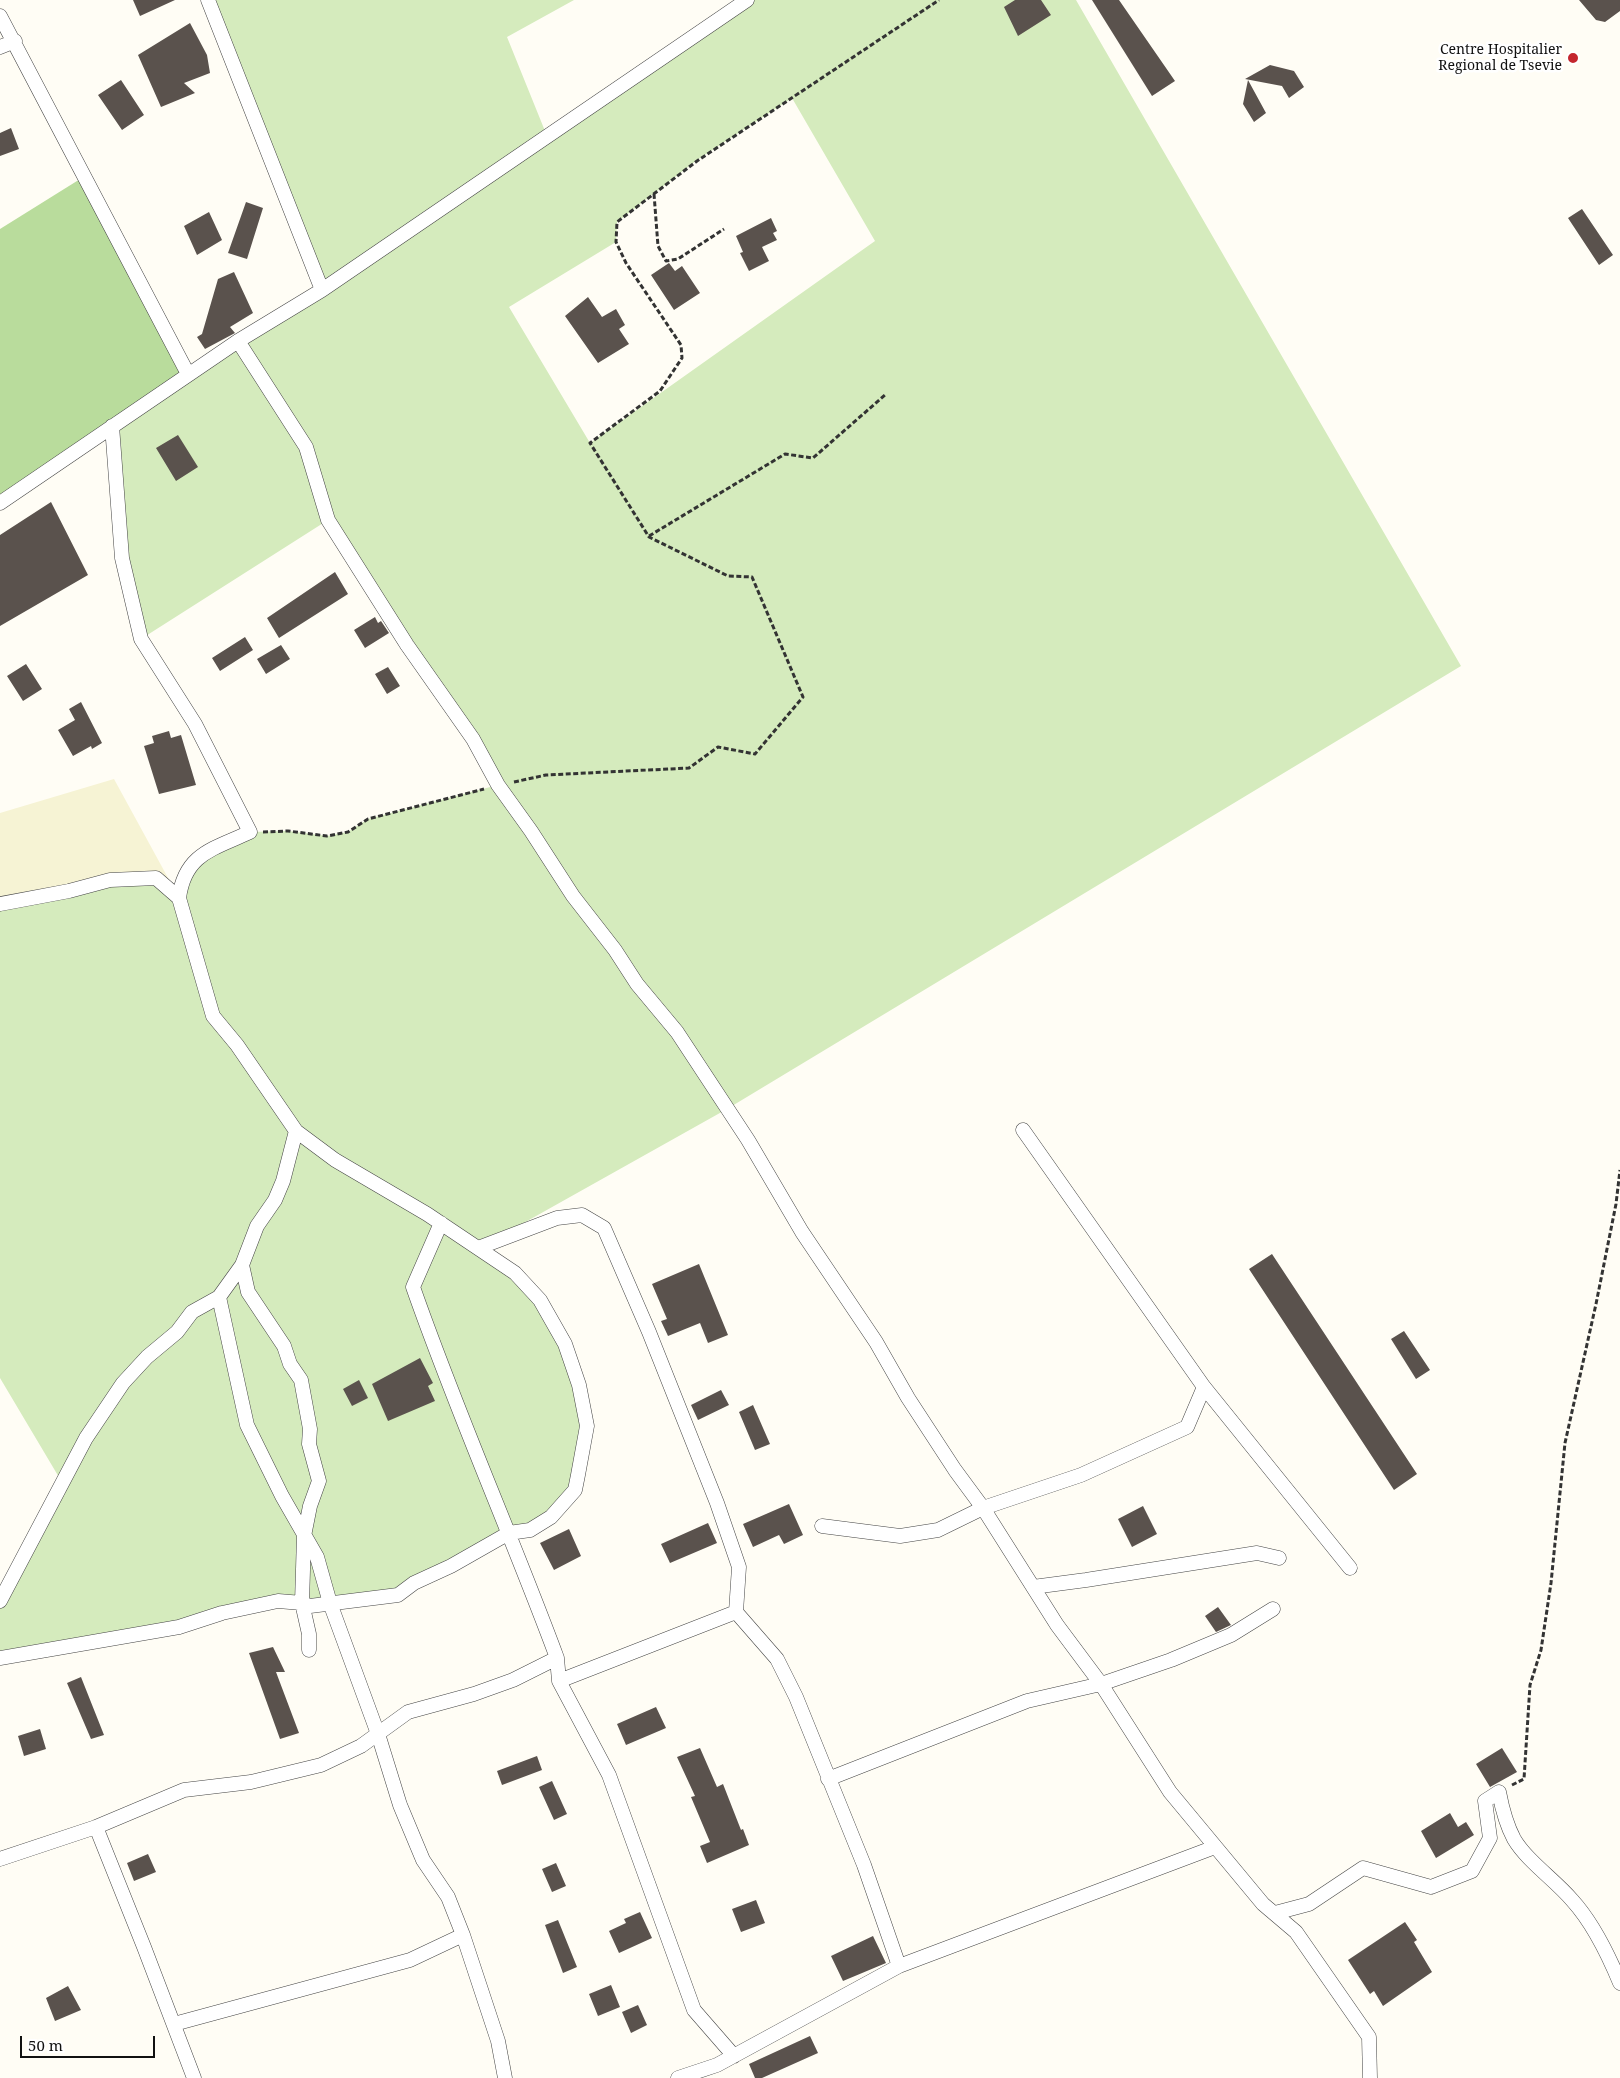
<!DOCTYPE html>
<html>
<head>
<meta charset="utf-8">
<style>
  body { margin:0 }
  #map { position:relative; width:1620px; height:2078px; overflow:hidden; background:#fffdf5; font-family:"Noto Serif",serif }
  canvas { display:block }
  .scale { position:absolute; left:20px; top:2036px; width:135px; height:22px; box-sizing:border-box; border:2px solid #111; border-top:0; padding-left:6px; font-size:15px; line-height:18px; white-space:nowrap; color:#111; -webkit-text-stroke:4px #fff; paint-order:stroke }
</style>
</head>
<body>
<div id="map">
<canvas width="1620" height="2078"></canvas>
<div class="scale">50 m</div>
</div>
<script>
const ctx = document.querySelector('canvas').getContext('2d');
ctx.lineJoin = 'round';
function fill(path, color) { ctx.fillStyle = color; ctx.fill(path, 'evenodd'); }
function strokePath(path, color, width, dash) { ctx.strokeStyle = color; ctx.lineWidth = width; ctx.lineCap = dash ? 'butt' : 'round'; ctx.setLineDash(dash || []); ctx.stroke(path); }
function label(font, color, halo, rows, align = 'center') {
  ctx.font = font + ' "Noto Serif",serif'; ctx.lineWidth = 5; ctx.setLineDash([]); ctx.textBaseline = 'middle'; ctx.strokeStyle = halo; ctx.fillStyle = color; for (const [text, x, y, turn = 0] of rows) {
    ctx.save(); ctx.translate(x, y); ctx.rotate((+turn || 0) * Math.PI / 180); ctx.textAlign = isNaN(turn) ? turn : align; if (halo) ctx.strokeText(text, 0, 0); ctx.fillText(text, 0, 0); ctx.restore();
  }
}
const farmland = new Path2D(`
  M114 779 179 898 0 906V813Z`);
const green = new Path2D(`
  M208 0H574L507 37 547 136 501 168 754 0H1076L1461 666 727 1109 479 1248 533 1292 565 1344 587 1426 578 1475 551 1517 398 1595 278 1601 0 1658V1608L63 1484 0 1378V907L156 878 179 897 193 861 250 832 288 831 327 836 348 832 368 819 498 785 328 520 141 639 122 558 112 426 320 287ZM792 98 875 241 590 443 509 307 616 242 617 222 697 160Z`);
const forest = new Path2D(`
  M85 176 188 374 0 503V229Z`);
const building = new Path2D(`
  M133 0H175L140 16Z
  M1015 0H1041L1051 15 1018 36 1004 7Z
  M1092 0H1119L1175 81 1152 96Z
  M1579 0H1620V11L1605 22 1596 20Z
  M190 23 207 55 210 73 184 83 195 93 161 107 138 55Z
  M1270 65 1294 71 1304 87 1289 98 1282 86 1245 79Z
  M121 80 144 115 122 130 98 95Z
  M1248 80 1266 113 1254 122 1243 104Z
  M11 128 19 149 0 156V133Z
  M246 202 263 208 247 259 228 253Z
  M1582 209 1613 255 1599 265 1568 218Z
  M209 212 222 240 197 255 184 226Z
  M771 218 777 231 773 233 777 240 762 247 769 261 749 271 740 253 743 252 736 236Z
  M669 263 675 271 682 266 700 293 674 310 651 275Z
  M234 272 253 313 230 327 235 333 205 349 197 337 202 334 218 279Z
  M588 297 602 317 616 309 625 325 619 329 629 344 598 363 565 316Z
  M178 435 198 467 176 481 156 448Z
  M51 502 88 575 0 626V535Z
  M335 572 348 594 279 638 267 618Z
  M375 617 378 623 381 621 389 633 365 648 354 630Z
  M245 637 253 650 220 671 212 658Z
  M281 645 290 659 266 674 257 659Z
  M26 664 42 689 23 701 7 676Z
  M388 667 400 686 387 694 375 674Z
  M81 702 102 743 92 749 91 746 73 756 58 730 75 720 69 709Z
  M169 731 171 738 181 735 196 785 159 794 144 746 154 743 152 736Z
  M1272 1254 1417 1474 1394 1490 1249 1269Z
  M699 1264 728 1335 708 1343 700 1323 668 1336 661 1321 667 1319 652 1284Z
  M1404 1331 1430 1370 1416 1379 1391 1339Z
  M420 1358 433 1383 428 1386 435 1401 388 1421 372 1384Z
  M359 1380 368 1398 352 1406 343 1389Z
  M721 1390 729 1405 698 1420 691 1405Z
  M753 1405 770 1444 755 1450 739 1412Z
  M789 1504 803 1535 784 1544 779 1535 753 1547 743 1524Z
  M1143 1506 1157 1534 1132 1547 1118 1519Z
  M708 1523 717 1543 670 1563 661 1544Z
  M569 1529 581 1556 554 1570 540 1543Z
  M1218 1607 1231 1625 1216 1632 1205 1616Z
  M273 1647 285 1672H276L299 1733 280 1739 249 1653Z
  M81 1677 104 1735 91 1739 67 1683Z
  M656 1707 666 1728 626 1745 617 1724Z
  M40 1729 46 1749 24 1756 18 1736Z
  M700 1748 717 1787 723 1784 741 1830 743 1829 749 1845 707 1863 700 1846 710 1842 691 1797 695 1796 677 1757Z
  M1502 1748 1517 1772 1490 1787 1476 1764Z
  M537 1756 542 1770 502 1785 497 1771Z
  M552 1781 567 1814 554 1820 539 1787Z
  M1450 1813 1458 1827 1466 1822 1474 1835 1436 1858 1421 1831Z
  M148 1854 156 1872 134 1881 127 1863Z
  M556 1863 566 1886 552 1892 542 1869Z
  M756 1900 765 1923 741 1932 732 1909Z
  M640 1912 652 1938 619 1953 609 1931 626 1923 624 1919Z
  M558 1920 577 1967 563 1973 545 1925Z
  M1405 1922 1417 1940 1414 1942 1432 1972 1383 2006 1374 1991 1370 1994 1348 1960Z
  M873 1936 886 1963 843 1981 831 1956Z
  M611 1985 620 2007 598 2016 589 1994Z
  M68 1986 81 2010 55 2021 46 1998Z
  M638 2005 647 2025 631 2033 622 2012Z
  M810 2036 818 2053 762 2078H755L749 2064Z`);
const path = new Path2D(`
  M654 194 658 246 666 261 678 259 724 229
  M649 536 785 454 813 458 885 395
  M514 782 546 775 689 768 718 747 755 754 803 697 752 577 728 576 649 537 590 443 660 391 682 358 681 345 626 263 616 242 617 222 697 161 939 0
  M263 832 288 831 327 836 348 832 368 819 484 789
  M1512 1785 1524 1779 1530 1685 1541 1650 1551 1583 1565 1443 1596 1304 1616 1204 1620 1170`);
const street = new Path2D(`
  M208 0 322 290
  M0 16 188 374
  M0 47 15 41
  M238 341 306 447 328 520 407 645 473 739 498 785 531 831 573 896 615 950 637 984 677 1032 748 1140 802 1232 876 1342 908 1398 955 1470 983 1508 1057 1625 1101 1684 1170 1792 1263 1904 1296 1932 1369 2037 1370 2078
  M0 503 238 341 322 290 747 0
  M0 904 69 891 110 880 156 878 179 898
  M1023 1130 1204 1387 1350 1568
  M441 1223 413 1287C457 1413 511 1534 557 1658
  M478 1248 557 1218 582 1215 604 1228 649 1332 717 1503 739 1567 736 1612 777 1659 796 1697 864 1865 899 1966
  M242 1265 248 1292 284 1346 290 1364 301 1380 310 1429 309 1444 319 1481 310 1506 304 1536 302 1603 309 1634V1650
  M219 1297 247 1425 282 1496 317 1557 330 1603 378 1734 400 1805 423 1860 448 1897 463 1935 498 2041 505 2078
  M822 1526 900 1536 938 1530 983 1508 1081 1475 1187 1427 1204 1387
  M1033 1587 1086 1580 1257 1553 1279 1558
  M0 1601 86 1438 123 1383 147 1357 177 1332 192 1312 219 1297 242 1265 257 1226 275 1200 283 1181 296 1131
  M0 1658 179 1627 222 1613 278 1601 302 1603 310 1606 398 1595 414 1583 451 1566 509 1533 530 1530 551 1517 575 1490 578 1475 587 1426 579 1385 565 1344 540 1300 515 1273 427 1214 335 1160 296 1131 237 1045 213 1016 179 898C185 853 214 849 250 832L195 724 141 639 122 558 112 426
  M559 1681 736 1612
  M828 1779 1027 1701 1101 1684 1171 1660 1231 1635 1273 1609
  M96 1827 144 1947 194 2078
  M0 1859 96 1827 184 1790 251 1782 321 1765 361 1746 408 1712 474 1694 513 1680 557 1658 559 1681 609 1775 694 2010 734 2056
  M1275 1913 1309 1904 1363 1868 1431 1887 1472 1871 1490 1838 1485 1801 1499 1792C1502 1808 1506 1824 1514 1839 1527 1861 1555 1880 1572 1900 1593 1923 1608 1954 1620 1983
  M174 2024 410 1960 463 1935
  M678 2078 717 2065 899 1966 1215 1847`);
const markers = [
  [1573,58,6,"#c4262e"]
];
const poiNames = [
  ["Centre Hospitalier",1562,50],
  ["Regional de Tsevie",1562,66]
];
fill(farmland, '#f6f3d4');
fill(green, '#d5ebbd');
fill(forest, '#b9dc9c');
fill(building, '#5a524d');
strokePath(street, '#444', 15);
strokePath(path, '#333', 3, [5, 2.5]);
strokePath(street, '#fff', 14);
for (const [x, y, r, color] of markers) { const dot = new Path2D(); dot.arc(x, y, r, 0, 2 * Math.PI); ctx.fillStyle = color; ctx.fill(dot); strokePath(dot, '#fff', 2); }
label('14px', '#111', '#fff', poiNames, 'right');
</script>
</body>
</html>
